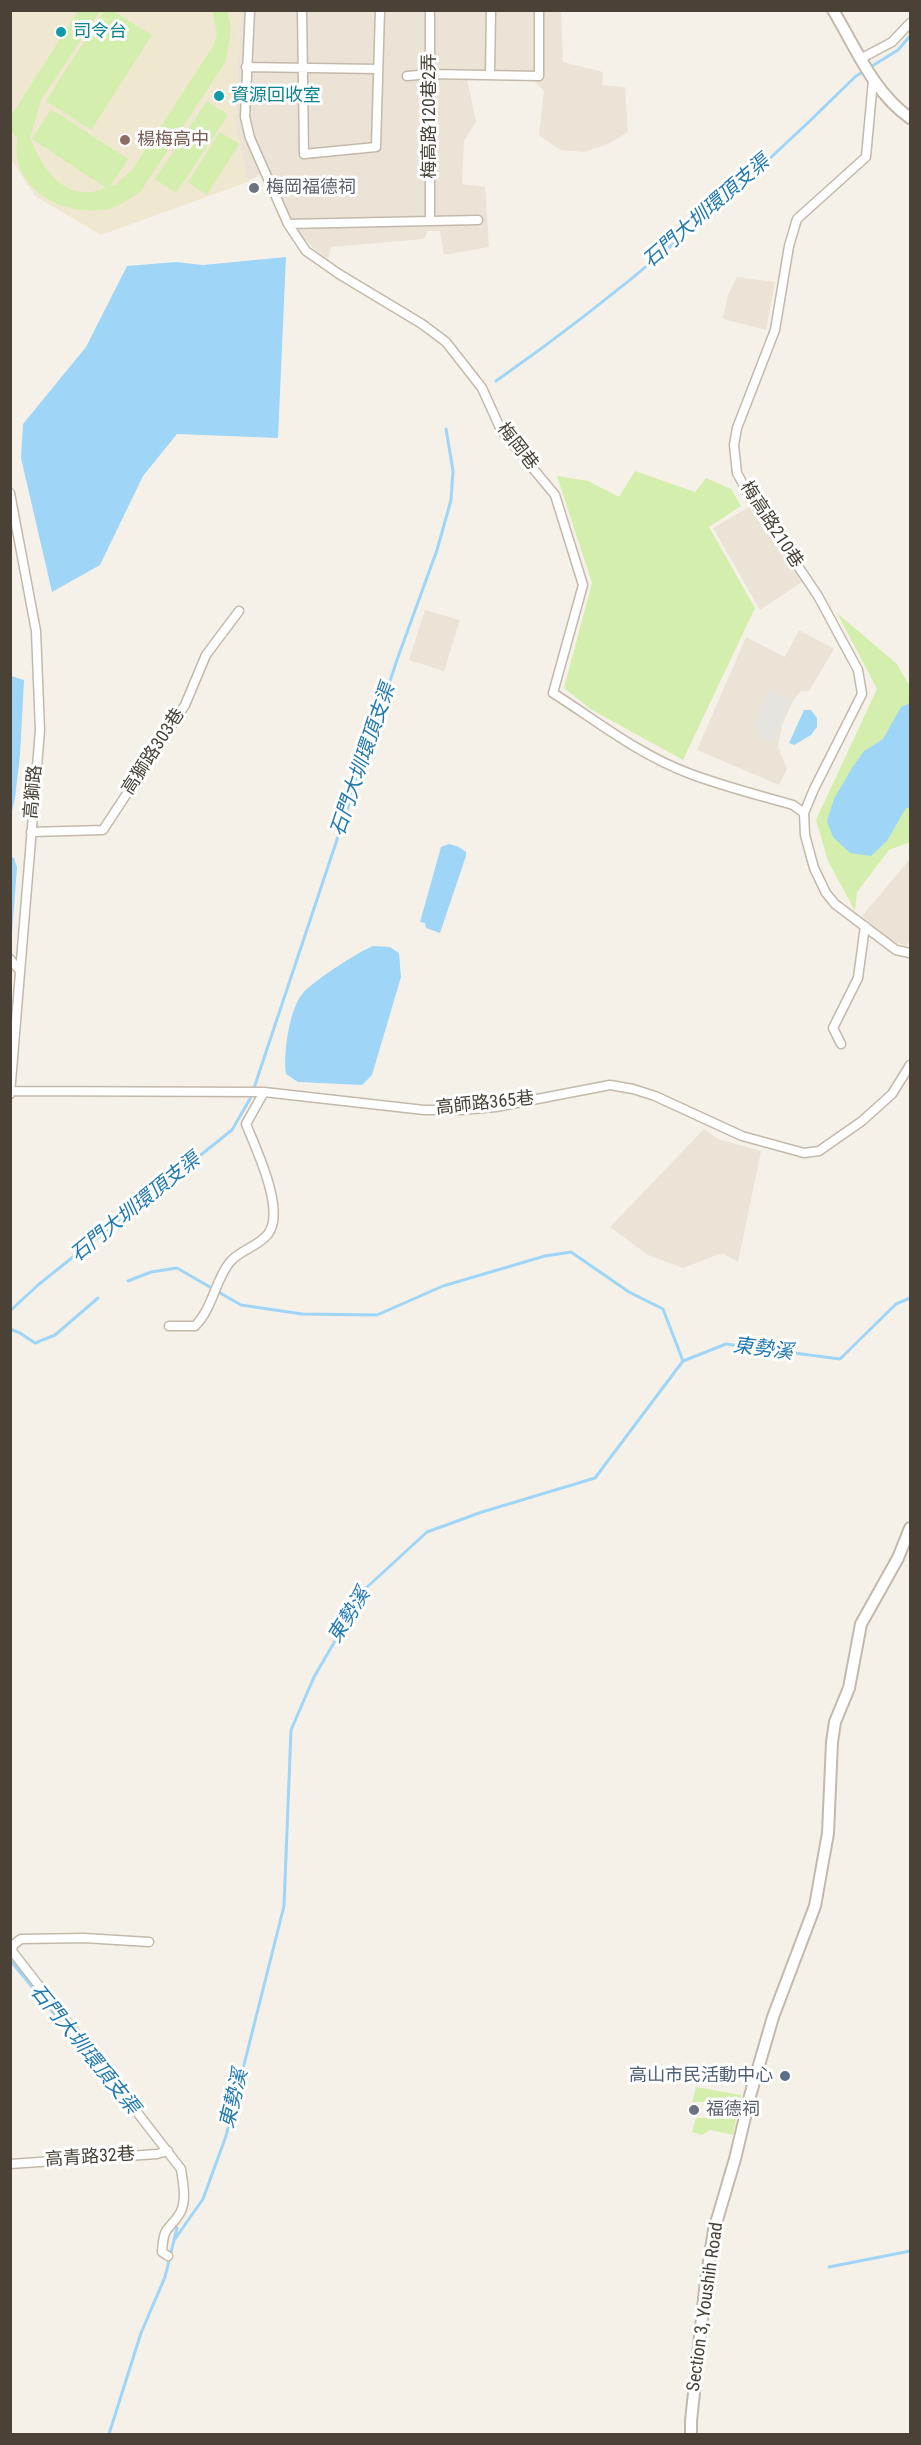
<!DOCTYPE html>
<html>
<head>
<meta charset="utf-8">
<style>
  body { margin:0 }
  #map { position:relative; width:921px; height:2445px; overflow:hidden; background:#f6f1e8; font-family:"Roboto Condensed",sans-serif }
  canvas { display:block }
  .frame { position:absolute; inset:0; border:12px solid #4a4236; pointer-events:none }
</style>
</head>
<body>
<div id="map">
<canvas width="921" height="2445"></canvas>
<div class="frame"></div>
</div>
<script>
const ctx = document.querySelector('canvas').getContext('2d');
ctx.lineJoin = 'round';
function fill(path, color) { ctx.fillStyle = color; ctx.fill(path, 'evenodd'); }
function strokePath(path, color, width, dash) { ctx.strokeStyle = color; ctx.lineWidth = width; ctx.lineCap = dash ? 'butt' : 'round'; ctx.setLineDash(dash || []); ctx.stroke(path); }
function label(font, color, halo, rows, align = 'center') {
  ctx.font = font + ' "Roboto Condensed","Noto Sans TC",sans-serif'; ctx.lineWidth = 6; ctx.setLineDash([]); ctx.textBaseline = 'middle'; ctx.strokeStyle = halo; ctx.fillStyle = color; for (const [text, x, y, turn = 0] of rows) {
    ctx.save(); ctx.translate(x, y); ctx.rotate((+turn || 0) * Math.PI / 180); ctx.textAlign = isNaN(turn) ? turn : align; if (halo) ctx.strokeText(text, 0, 0); ctx.fillText(text, 0, 0); ctx.restore();
  }
}
const residential = new Path2D(`
  M561 10 563 62 603 72 602 85 625 87 628 132 608 144 584 152 560 150 539 135 544 91 532 79H467L476 122 464 141 462 184 485 187 489 247 444 255 440 231H428L424 239 331 247 328 259 312 247 294 228 283 225 270 191 260 174 248 182 235 121 241 11Z
  M737 277 775 282 766 330 723 319 728 295Z
  M749 507 802 582 760 610 713 528Z
  M425 610 460 620 444 671 409 660Z
  M799 630 834 649 809 691H801L793 701 782 725 778 747 787 769 779 785 697 750 746 637 785 657Z
  M909 860 910 940 906 946 891 940 862 916Z
  M704 1129 718 1139 761 1151 738 1262 722 1253 683 1268 648 1255 610 1227Z`);
const education = new Path2D(`
  M10 11H241L235 121 248 182 101 235 35 196 11 159Z`);
const green = new Path2D(`
  M78 11H100L41 100 30 138C43 170 66 205 106 188L32 139 51 109 128 159 110 186 115 185 132 170 214 45 217 32 212 11H227L231 29 226 61 141 191C129 199 118 208 103 210 68 215 22 195 17 156 16 150 17 143 17 137L11 133V116Z
  M104 11H113L152 35 91 130 46 101Z
  M207 101 228 115 176 193 155 179Z
  M220 132 239 144 207 195 188 182Z
  M635 471 695 492 706 478 731 489 741 506 709 527 755 608 683 760 592 710 564 688 592 583 557 476 588 481 619 497Z
  M837 613 897 664 910 687V842L889 850 857 892 855 911 828 861 816 820 877 689Z
  M696 2087 741 2095 733 2135 710 2130 702 2135 692 2132 696 2118H707L706 2102H692Z`);
const parking = new Path2D(`
  M770 690 792 701 773 743 758 737 761 731 753 727Z`);
const water = new Path2D(`
  M286 257 278 438 177 434 143 476 100 565 52 592 21 458 23 424 86 347 127 266 176 262 203 265Z
  M11 676 24 680 20 755 15 798 11 816Z
  M910 703V808H906L887 841 871 856 850 853 833 837 827 821 834 799 852 768 864 751 883 739 901 707Z
  M804 710H811L817 718V727L811 735 794 745 789 743Z
  M449 844 459 847 466 852V856L440 933 426 928 425 923 420 922 441 847Z
  M11 857 14 858 17 867 12 933Z
  M373 946 390 947 399 953 401 977 372 1075 362 1085 298 1082 286 1074C283 1054 289 1009 303 993 312 982 359 951 373 946Z`);
const stream = new Path2D(`
  M869 68 898 50 910 36
  M496 381C625 291 744 187 856 76L863 72
  M254 1088 398 657 437 550 451 500 453 471 446 429
  M128 1281 151 1272 177 1268 241 1305 302 1314 377 1315 443 1286 545 1256 571 1252 629 1292 663 1309 683 1361
  M10 1311 38 1285 232 1130 251 1097
  M10 1329 20 1333 35 1343 55 1335 98 1298
  M10 1960 88 2055
  M175 2239 203 2199 226 2136 284 1906 291 1730 314 1677 366 1588 427 1532 482 1512 595 1478 683 1361 726 1344 840 1359 896 1304 910 1298
  M829 2267 910 2251
  M109 2434 141 2333 165 2277 177 2228`);
const minor = new Path2D(`
  M250 10 245 117 250 138 288 224 306 251 339 274 422 324 446 342 482 388 501 430 555 495 583 585 553 693C597 721 638 754 688 773 722 786 758 795 793 805L804 813
  M302 10 304 154 376 147 380 10
  M430 10V221
  M862 58 892 42 910 23
  M246 67 377 69
  M490 74 491 10
  M407 76 430 74 539 76V10
  M873 80 866 157 797 219 789 246 775 330 737 428 734 445 737 473 751 499 775 532 818 596 858 670 862 694 814 789 804 813 805 835 814 868 826 893 835 904 896 950 910 953
  M288 224 478 220
  M10 493 36 631 40 730 10 1094
  M31 832 103 830 185 705 206 655 239 611
  M10 959 20 971
  M841 1044 833 1028 858 978 865 926
  M11 1091 264 1092 424 1110H462L496 1107 610 1085 633 1089 655 1096 742 1136 804 1153 819 1151 862 1121 892 1094 910 1065
  M169 1326H195C213 1308 215 1280 230 1262 240 1250 259 1246 268 1234 286 1211 256 1149 246 1124L264 1092
  M149 1942 84 1938 21 1939 13 1945 12 1951 181 2169C183 2183 187 2201 180 2213 168 2233 164 2223 162 2252L168 2256
  M10 2164 157 2154 168 2151`);
const tertiary = new Path2D(`
  M833 10C856 48 873 92 910 118
  M691 2434V2421L706 2280 714 2230 735 2159 750 2096 773 2017 815 1906 828 1833 832 1742 835 1722 849 1688 861 1624 898 1558 910 1528`);
const markers = [
  [61,32,6,"#0f9aa8"],
  [219,96,6,"#0f9aa8"],
  [125,140,6,"#8d6e63"],
  [254,188,6,"#6b7280"],
  [785,2076,6,"#5c6f8a"],
  [694,2110,6,"#6b7280"]
];
const cultureNames = [
  ["司令台",73,32],
  ["資源回收室",231,96]
];
const streetNames = [
  ["梅高路120巷2弄",430,116,-90],
  ["梅岡巷",517,447,52],
  ["梅高路210巷",771,525,57],
  ["高獅路303巷",154,752,-57],
  ["高獅路",34,792,-85],
  ["高師路365巷",485,1104,-6],
  ["高青路32巷",90,2158,-4],
  ["Section 3, Youshih Road",706,2307,-82]
];
const educationNames = [
  ["楊梅高中",137,140]
];
const worshipNames = [
  ["梅岡福德祠",266,188],
  ["福德祠",706,2110]
];
const serviceNames = [
  ["高山市民活動中心",773,2076]
];
const waterNames = [
  ["石門大圳環頂支渠",707,212,-41],
  ["石門大圳環頂支渠",364,760,-71],
  ["石門大圳環頂支渠",136,1208,-39],
  ["東勢溪",763,1350,7],
  ["東勢溪",350,1616,-58],
  ["石門大圳環頂支渠",84,2050,51],
  ["東勢溪",235,2099,-76]
];
fill(residential, '#eae3d6');
fill(education, '#f0e7d1');
fill(green, '#d3eead');
fill(parking, '#e7e4e0');
fill(water, '#9fd6f8');
strokePath(stream, '#9fd6f8', 3);
strokePath(minor, '#c3b9aa', 11);
strokePath(tertiary, '#c3b9aa', 14);
strokePath(minor, '#fff', 8);
strokePath(tertiary, '#fff', 10);
for (const [x, y, r, color] of markers) { const dot = new Path2D(); dot.arc(x, y, r, 0, 2 * Math.PI); ctx.fillStyle = color; ctx.fill(dot); strokePath(dot, '#fff', 2); }
label('18px', '#0d838f', '#fff', cultureNames, 'left');
label('18px', '#4a4236', '#fff', streetNames);
label('18px', '#785e54', '#fff', educationNames, 'left');
label('18px', '#5b616d', '#fff', worshipNames, 'left');
label('18px', '#4e5e75', '#fff', serviceNames, 'right');
label('italic 20px', '#2078b1', '#fff', waterNames);
</script>
</body>
</html>
